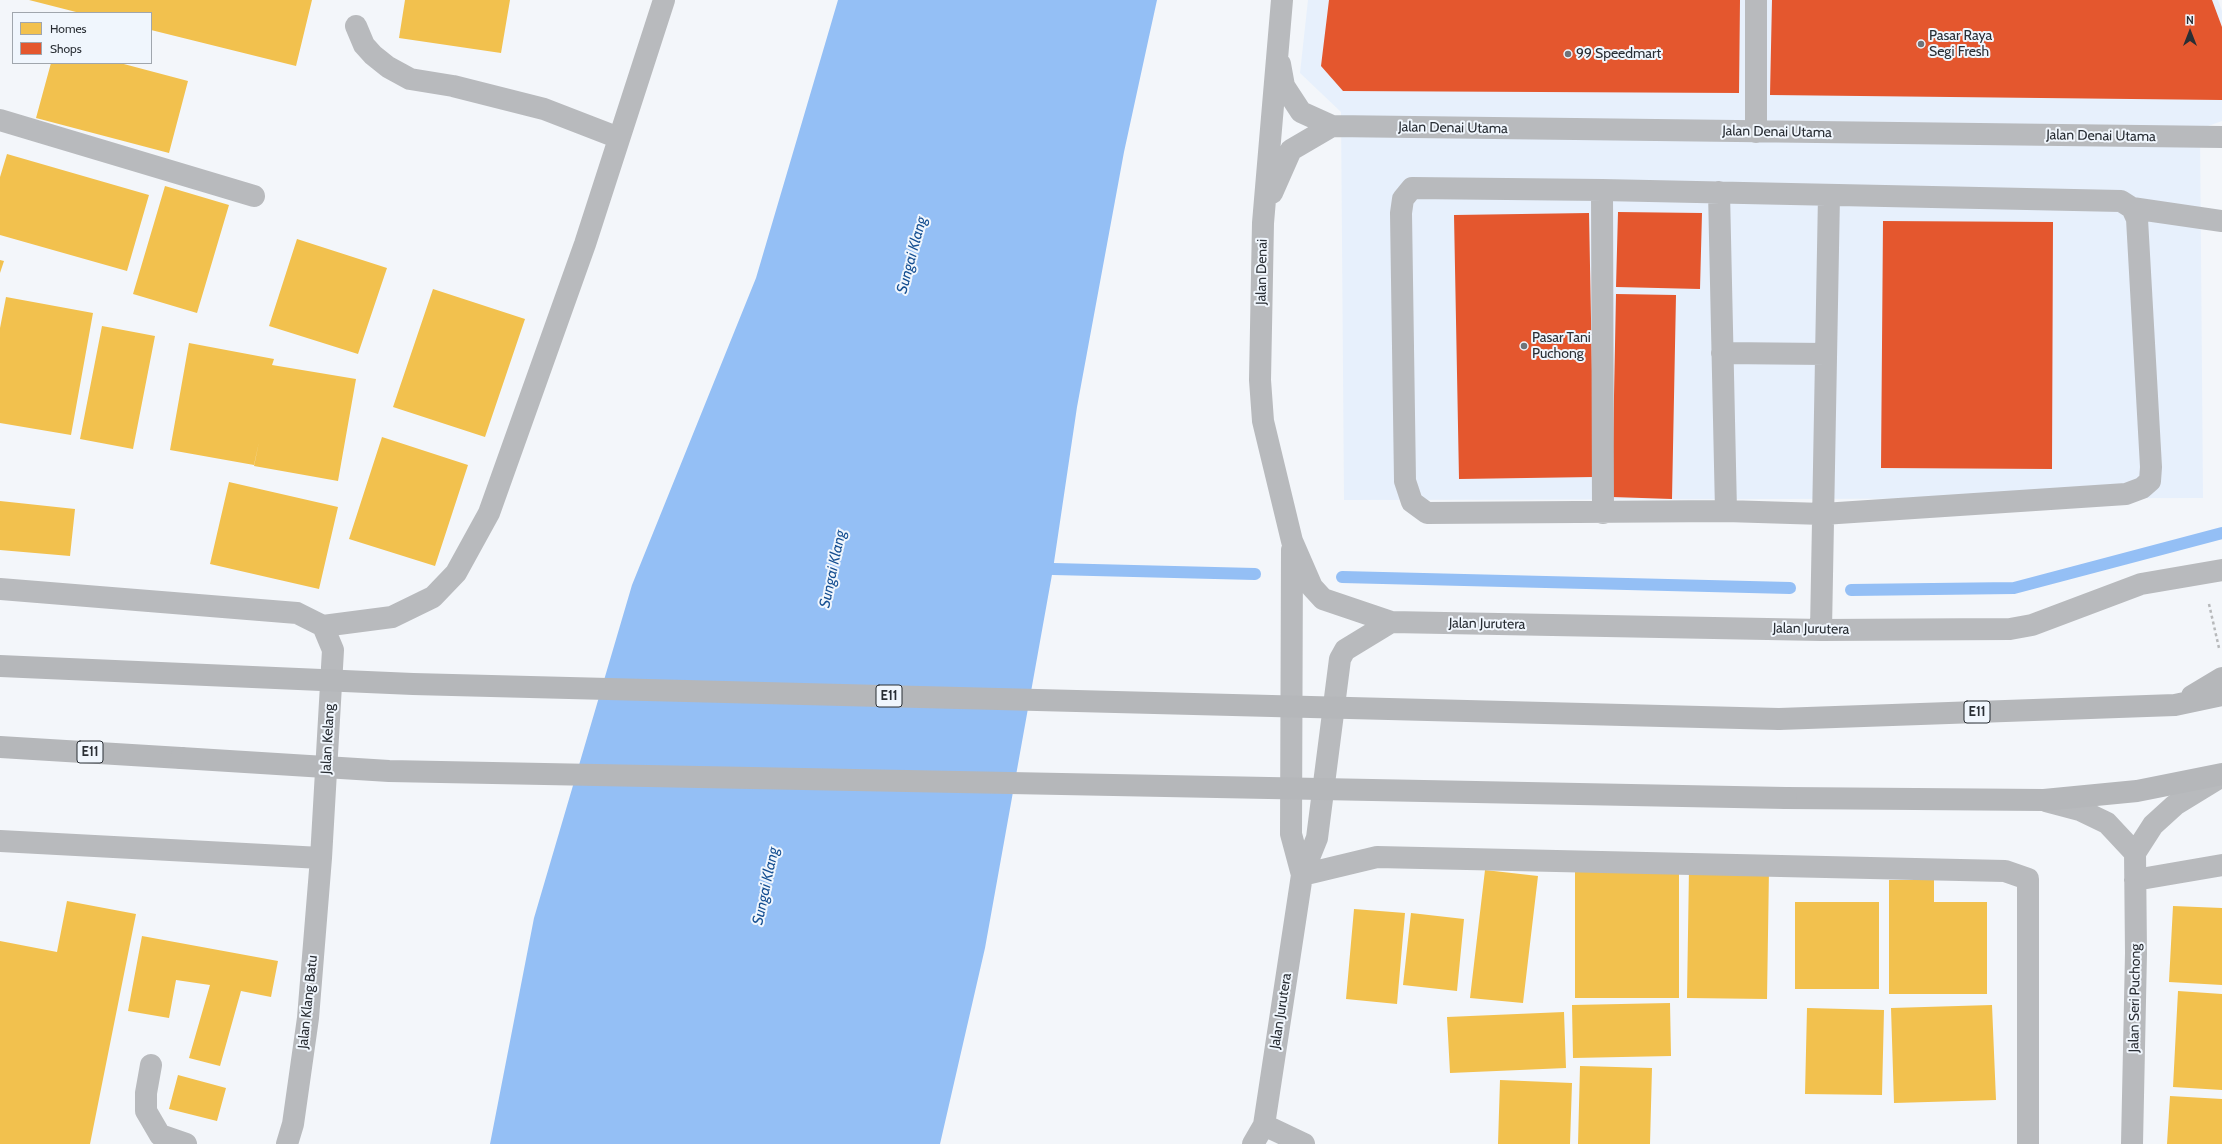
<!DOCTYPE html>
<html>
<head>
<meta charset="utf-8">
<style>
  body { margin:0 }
  #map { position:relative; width:2222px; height:1144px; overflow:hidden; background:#f3f6fa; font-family:Cabin,sans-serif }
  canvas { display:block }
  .legend { position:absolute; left:12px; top:12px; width:140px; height:52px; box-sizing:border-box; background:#f0f6fd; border:1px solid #a0a6ad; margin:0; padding:5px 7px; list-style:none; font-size:12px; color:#292e34 }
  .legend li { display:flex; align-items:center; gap:8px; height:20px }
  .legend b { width:20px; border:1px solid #a0a6ad }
  .north { position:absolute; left:2170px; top:12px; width:40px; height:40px; -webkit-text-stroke:3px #f0f6fd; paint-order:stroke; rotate:0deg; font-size:11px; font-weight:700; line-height:16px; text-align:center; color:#292e34 }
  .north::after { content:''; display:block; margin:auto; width:14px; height:18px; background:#292e34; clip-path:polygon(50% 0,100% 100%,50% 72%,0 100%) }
</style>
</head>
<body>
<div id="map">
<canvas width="2222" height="1144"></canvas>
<ul class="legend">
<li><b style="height:11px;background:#f2c14e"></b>Homes</li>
<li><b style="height:11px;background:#e4572e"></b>Shops</li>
</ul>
<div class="north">N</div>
</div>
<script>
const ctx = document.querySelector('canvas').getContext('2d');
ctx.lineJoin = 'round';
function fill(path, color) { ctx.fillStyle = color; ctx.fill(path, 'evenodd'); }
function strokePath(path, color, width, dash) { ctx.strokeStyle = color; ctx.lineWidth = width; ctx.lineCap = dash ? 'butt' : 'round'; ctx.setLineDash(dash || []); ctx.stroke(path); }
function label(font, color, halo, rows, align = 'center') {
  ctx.font = font + ' Cabin,sans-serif'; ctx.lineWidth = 4; ctx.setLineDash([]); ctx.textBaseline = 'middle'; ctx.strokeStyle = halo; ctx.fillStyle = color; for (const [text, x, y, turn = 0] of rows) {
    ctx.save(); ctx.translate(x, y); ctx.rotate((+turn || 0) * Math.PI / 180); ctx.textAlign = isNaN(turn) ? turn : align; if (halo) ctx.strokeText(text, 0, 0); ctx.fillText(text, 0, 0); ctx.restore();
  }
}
const built = new Path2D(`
  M1308 0H2218L2222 11V121L2200 129 2203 498 1344 500 1341 112 1300 73Z`);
const water = new Path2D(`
  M838 0H1157L1124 152 1077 407 1053 569 985 948 940 1144H490L534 918 632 585 756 278Z`);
const homes = new Path2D(`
  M29 0H312L296 66 151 30V13H80Z
  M405 0H510L501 53 399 38Z
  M51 63H120L188 81 169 153 36 118Z
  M7 154 149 195 127 271 0 235V177Z
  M165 186 229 205 197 313 133 294Z
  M297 239 387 268 358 354 269 326Z
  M0 260 4 261 0 273Z
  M433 289 525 319 485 437 393 407Z
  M6 297 93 313 71 435 0 423V328Z
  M102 326 155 336 133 449 80 439Z
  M189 343 274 359 272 365 356 379 338 481 254 466 259 442 254 465 170 450Z
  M382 437 468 465 435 566 349 539Z
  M229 482 338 507 319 589 210 564Z
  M0 501 75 509 70 556 0 550Z
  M1575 865H1679V998H1575Z
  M1689 868 1769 869 1767 999 1687 998Z
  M1485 870 1538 876 1523 1003 1470 998Z
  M1889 880H1934V902H1987V994H1889Z
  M67 901 136 914 90 1144H0V941L57 952Z
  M1795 902H1879V989H1795Z
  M2173 906 2222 908V985L2169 982Z
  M1354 909 1405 913 1397 1004 1346 999Z
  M1411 913 1464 919 1457 991 1403 985Z
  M142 936 278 961 271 997 241 991 220 1066 189 1058 210 985 176 980 169 1018 128 1011Z
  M2178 991 2222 994V1090L2173 1087Z
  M1670 1003 1671 1056 1573 1058 1572 1005Z
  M1992 1005 1996 1100 1894 1103 1891 1008Z
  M1807 1008 1884 1010 1882 1095 1805 1094Z
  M1564 1012 1566 1068 1450 1073 1447 1017Z
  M1580 1066 1652 1068 1650 1144H1578Z
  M178 1075 226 1088 217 1121 169 1109Z
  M1500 1080 1572 1083 1570 1144H1498Z
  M2170 1096 2222 1099V1144H2167Z`);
const shops = new Path2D(`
  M1329 0H1740L1739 93 1343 91 1321 66Z
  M1772 0H2212L2222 27V100L1770 95Z
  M1618 212 1702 213 1700 289 1616 287Z
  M1589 213 1594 477 1459 479 1454 215Z
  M1883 221 2053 222 2052 469 1881 468Z
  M1616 294 1676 295 1672 499 1612 497Z`);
const stream = new Path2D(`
  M1053 569 1255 574
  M1342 577 1790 588
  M1851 590 2014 588 2222 533`);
const path = new Path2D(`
  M2209 604 2219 648`);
const minor = new Path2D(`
  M1282 0 1263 223 1260 380 1263 421 1292 541 1312 587 1323 599 1391 622 1821 630 2010 629 2032 625 2141 584 2222 570
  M1756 0V132
  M356 26 364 45 373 55 388 67 410 79 453 86 544 109 619 138
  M1280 64 1284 86 1301 112 1332 126 2222 137
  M0 120 254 196
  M1412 188 1602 190 2121 201 2132 208 2137 219 2151 467 2150 481 2142 488 2126 494 1823 514 1726 511 1427 513 1412 502 1405 481 1401 213 1403 199Z
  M1602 190 1603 513
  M1719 192 1726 511
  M1272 193 1291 150 1332 126
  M2132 208 2222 221
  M1722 353 1826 354
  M1292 550 1291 834 1302 875
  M0 589 297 613 323 626 333 650 321 858 308 1018 293 1124 287 1144
  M323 626 392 617 433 597 456 573 489 513 585 244 664 0
  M1821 630 1829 195
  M2046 801 2080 810 2107 823 2135 853
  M0 841 321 858
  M2135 853 2153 825 2175 805 2222 776
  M1302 875 1377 857 2005 871 2028 879V1144
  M2135 880 2222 865
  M151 1065 146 1093V1111L160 1135 186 1144
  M1264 1125 1304 1144
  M1253 1144 1264 1125 1302 875 1317 838 1340 659 1345 650 1391 622
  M2132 1144 2136 953 2135 853`);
const highway = new Path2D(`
  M2192 696 2222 678
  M1779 719 2175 705 2222 695
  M0 747 181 758
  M1786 798 2044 800 2137 791 2222 774`);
const highwayBridge = new Path2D(`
  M0 666 413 684 1779 719
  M181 758 389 771 1786 798`);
const markers = [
  [1921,44,4,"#707479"],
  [1568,54,4,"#707479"],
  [1524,346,4,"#707479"]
];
const shields = [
  [889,696,26],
  [1977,712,26],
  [90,752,26]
];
const shieldNames = [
  ["E11",889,696],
  ["E11",1977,712],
  ["E11",90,752]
];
const poiNames = [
  ["Pasar Raya",1929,36],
  ["Segi Fresh",1929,52],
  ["99 Speedmart",1576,54],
  ["Pasar Tani",1532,338],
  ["Puchong",1532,354]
];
const streetNames = [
  ["Jalan Denai Utama",1453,128,1],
  ["Jalan Denai Utama",1777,132,1],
  ["Jalan Denai Utama",2101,136,1],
  ["Jalan Denai",1262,272,-89],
  ["Jalan Jurutera",1487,624,1],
  ["Jalan Jurutera",1811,629,1],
  ["Jalan Kelang",328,739,-87],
  ["Jalan Seri Puchong",2135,998,-89],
  ["Jalan Klang Batu",308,1002,-84],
  ["Jalan Jurutera",1281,1011,-81]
];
const waterNames = [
  ["Sungai Klang",912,255,-75],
  ["Sungai Klang",833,569,-78],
  ["Sungai Klang",766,886,-78]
];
fill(built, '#e7f0fc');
fill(water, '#94bff5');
fill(homes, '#f2c14e');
fill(shops, '#e4572e');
strokePath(stream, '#94bff5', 12);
strokePath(path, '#b7b9bb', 2.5, [3, 3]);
strokePath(minor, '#b8babd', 22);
strokePath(highway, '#b5b7ba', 22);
strokePath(highwayBridge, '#b5b7ba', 22);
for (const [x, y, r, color] of markers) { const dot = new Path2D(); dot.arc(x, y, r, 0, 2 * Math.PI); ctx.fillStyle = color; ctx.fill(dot); strokePath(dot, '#f0f6fd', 1.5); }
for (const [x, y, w] of shields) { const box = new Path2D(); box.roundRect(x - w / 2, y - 11, w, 22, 3); ctx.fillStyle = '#f0f6fd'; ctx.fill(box); strokePath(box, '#292e34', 1); }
label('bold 13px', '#292e34', null, shieldNames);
label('14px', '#292e34', '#f0f6fd', poiNames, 'left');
label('14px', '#292e34', '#f0f6fd', streetNames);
label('italic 15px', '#144e91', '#f0f6fd', waterNames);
</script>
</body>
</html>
